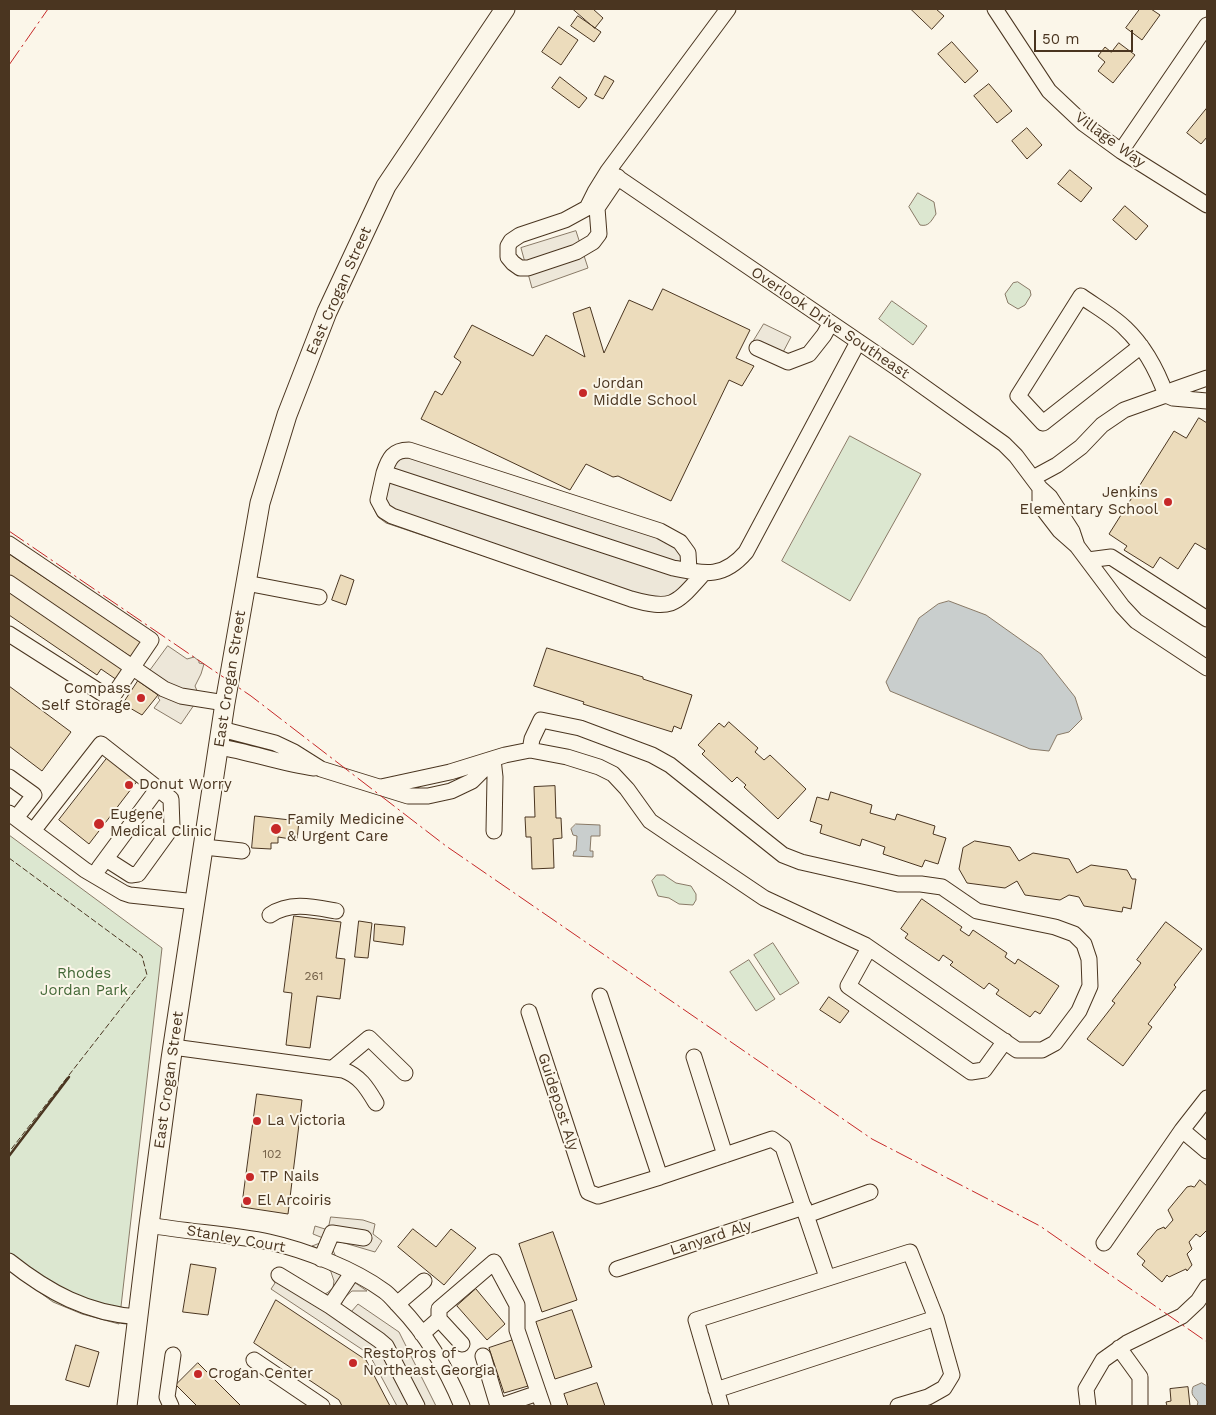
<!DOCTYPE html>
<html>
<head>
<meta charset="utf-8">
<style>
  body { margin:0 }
  #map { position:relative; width:1216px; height:1415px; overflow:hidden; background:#fbf6e9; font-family:"Work Sans",sans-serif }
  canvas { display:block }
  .frame { position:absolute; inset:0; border:10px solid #4a3520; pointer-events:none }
  .scale { position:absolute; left:1034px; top:30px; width:99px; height:22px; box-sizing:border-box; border:2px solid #4a3520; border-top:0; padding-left:6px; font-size:15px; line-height:18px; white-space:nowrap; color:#4a3520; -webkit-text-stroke:4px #fbf6e9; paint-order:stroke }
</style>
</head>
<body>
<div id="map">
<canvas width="1216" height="1415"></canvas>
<div class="frame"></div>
<div class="scale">50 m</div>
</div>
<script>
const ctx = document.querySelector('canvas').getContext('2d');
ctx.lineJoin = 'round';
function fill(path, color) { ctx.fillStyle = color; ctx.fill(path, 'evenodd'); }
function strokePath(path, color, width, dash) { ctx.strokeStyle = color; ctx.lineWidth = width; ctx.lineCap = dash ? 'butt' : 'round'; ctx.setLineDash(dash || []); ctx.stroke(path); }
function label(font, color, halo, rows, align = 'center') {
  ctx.font = font + ' "Work Sans",sans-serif'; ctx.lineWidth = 4; ctx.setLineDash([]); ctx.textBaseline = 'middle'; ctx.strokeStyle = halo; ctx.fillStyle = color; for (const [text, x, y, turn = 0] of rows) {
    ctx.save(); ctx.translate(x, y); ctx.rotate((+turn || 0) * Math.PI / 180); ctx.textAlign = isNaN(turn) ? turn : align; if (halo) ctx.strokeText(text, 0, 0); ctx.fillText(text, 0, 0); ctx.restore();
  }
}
const green = new Path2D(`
  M918 193 934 202 936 214C931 221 929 227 920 225L909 207Z
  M1018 282 1030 290 1031 295 1025 305 1018 309 1008 303 1005 294 1013 283Z
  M892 301 927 326 913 345 879 319Z
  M850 436 921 474 850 601 782 561Z
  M9 835 162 948 119 1324 82 1314 53 1302 9 1270Z
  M657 875H664L676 883 691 886 696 894V900L693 905 679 904 669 898 658 896 652 881Z
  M773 943 799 983 780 995 754 955Z
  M749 960 775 999 756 1011 730 972Z`);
const parking = new Path2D(`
  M576 231 588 268 532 288 521 248Z
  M764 324 791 337 781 356 753 342Z
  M390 451 662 530 699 565 703 566 694 592 685 604 674 609 662 612 648 611 386 523 378 517 374 509 372 501Z
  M168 646 187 659 194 657 199 661V663L204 664 201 674 195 686 198 693 194 705 181 724 154 708 160 700 158 698 160 694 141 683Z
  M331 1217 363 1220 375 1224 373 1234 382 1241 375 1252 341 1242H336L332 1248 336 1257 312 1246 320 1243 323 1238 313 1234 315 1226 325 1229 328 1228Z
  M327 1268 351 1280 367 1291H352L344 1298 341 1305 351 1312 358 1304 399 1332 436 1406H397L369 1354 271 1289 275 1283 272 1278 277 1270 283 1269 317 1292 324 1294 327 1293 333 1288 334 1281 331 1272Z`);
const water = new Path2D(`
  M949 601 986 615 1041 654 1075 697 1082 719 1069 732 1057 735 1049 751 1030 749 890 691 886 682 919 618 938 604Z
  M576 824 600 825V836H591L590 851H593V857L573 856 574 851H576L577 836 573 835 571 829Z
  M1202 1383 1207 1386V1406H1197L1198 1402C1194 1396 1190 1395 1193 1387Z`);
const building = new Path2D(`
  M573 9H593L603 18 595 28Z
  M911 9H936L944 16 932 29Z
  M1140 9H1151L1160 15 1142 40 1126 28Z
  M578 16 601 32 594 42 571 26Z
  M559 27 578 40 561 65 542 52Z
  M952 42 978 71 965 83 938 54Z
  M1119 43 1135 55 1113 83 1098 71 1105 62 1098 56 1105 47 1111 52Z
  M605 76 614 81 603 99 595 95Z
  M560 77 587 98 579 108 552 88Z
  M989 84 1012 111 997 123 974 96Z
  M1207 108V137L1201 144 1187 133Z
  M1027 128 1042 145 1027 159 1012 141Z
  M1070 170 1092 188 1081 202 1058 184Z
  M1125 206 1148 226 1136 240 1113 220Z
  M663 289 750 330 736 358 754 366 742 386 729 380 671 501 618 476 613 477 586 464 570 490 421 419 435 391 442 395 461 362 454 357 472 325 533 356 546 335 585 357 573 313 590 307 604 353 629 300 652 310Z
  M1199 418 1207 423V550L1195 543 1178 569 1160 557 1153 568 1124 550 1127 546 1109 534 1174 431 1186 438Z
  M9 554 141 642 131 657 9 575Z
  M341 575 354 580 346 605 332 600Z
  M9 592 124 670 117 680 101 669 97 675 9 615Z
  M547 648 643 677V679L692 695 681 729 674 726 672 732 583 704 584 702 534 686Z
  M138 681 158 695 142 715 123 704Z
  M9 686 71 732 42 771 9 746Z
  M729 722 758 748 755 752 764 760 770 755 806 789 778 819 744 787 746 785 737 777 732 782 702 754 705 751 698 745 719 723 724 727Z
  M108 757 138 780 89 844 59 820Z
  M555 786 556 818H561L562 838 553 839 554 868 532 869 531 837H526L525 817H535L534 787Z
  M831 792 872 805 870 813 895 820 897 814 935 826 933 834 946 838 938 864 925 860 922 867 883 854 885 847 862 839 860 846 820 833 822 825 810 821 817 797 828 800Z
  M255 816 299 821 297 840 278 837V843H271V849L252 848Z
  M975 841 1010 847 1019 861 1033 853 1069 859 1077 873 1091 865 1127 870 1132 879H1136L1131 909 1123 907 1122 912 1084 906 1079 897 1069 895 1060 900 1025 895 1017 881 1005 888 967 883 959 869 963 848Z
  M922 899 962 927 960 930 969 936 973 930 1007 953 1005 957 1015 964 1018 959 1059 986 1040 1014 1035 1011 1030 1017 996 994 999 990 989 983 984 989 950 965 953 962 943 955 939 961 905 938 908 934 901 929Z
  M294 916 341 922 336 958 345 959 340 999 317 996 310 1048 286 1045 292 993 284 992Z
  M359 921 372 923 368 958 355 957Z
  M1166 922 1202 949 1174 985 1176 987 1148 1024 1152 1027 1123 1066 1087 1039 1115 1003 1112 1001 1141 963 1137 960Z
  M375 924 405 927 403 945 374 941Z
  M829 997 849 1011 840 1023 820 1010Z
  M257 1094 302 1100 288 1214 242 1207Z
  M1200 1180 1207 1186V1230L1200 1237 1196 1234 1189 1242 1192 1249 1187 1254 1192 1265 1187 1271 1186 1269 1169 1277 1167 1275 1162 1282 1142 1265 1145 1261 1137 1254 1157 1230 1164 1227 1165 1229 1173 1220 1168 1210 1187 1187 1191 1186 1194 1187Z
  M413 1229 436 1247 451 1229 476 1248 444 1285 398 1247Z
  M553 1232 577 1300 542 1312 519 1244Z
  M191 1264 216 1268 208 1315 183 1312Z
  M476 1289 505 1324 487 1340 457 1306Z
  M276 1300 366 1360 390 1406H342L339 1400 254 1343Z
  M572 1310 592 1367 555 1379 536 1322Z
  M513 1340 528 1386 504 1393 489 1348Z
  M76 1345 99 1352 89 1387 66 1380Z
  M198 1363 241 1406H197L176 1385Z
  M597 1383 605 1406H568L564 1394Z
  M1188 1387 1190 1406H1167L1166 1402 1171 1401 1170 1389Z`);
const minor = new Path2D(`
  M995 9 1049 91 1084 124 1121 151 1207 205
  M1121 151 1207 25
  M608 171 903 372 1004 444 1016 456 1040 488 1050 497 1072 531 1077 546
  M618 177 597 208 599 234 593 242 576 252 528 268H520L513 263 508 257V246L511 241 520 235 565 220 587 208 595 192 608 171 728 9
  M757 348 788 362 809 354 824 335 830 324
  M1207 378 1173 390 1166 395 1173 398 1207 401
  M384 473C389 458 393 450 409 450L660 531 680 542 688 553 689 571
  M1033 478 1057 465 1081 447 1102 425 1124 410 1166 395C1157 370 1145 347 1125 328 1113 316 1095 306 1081 296L1018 396 1043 423 1141 346
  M1040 488V505L1060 531 1077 546 1122 606 1136 621 1207 668
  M9 544 151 640 111 699 9 634
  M1088 560 1111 557 1207 619
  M703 574C676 604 673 611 631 599L392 516 384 511 378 500 384 473 673 568C704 574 723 579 746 552L858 342
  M9 583 164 689 181 696 225 703
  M246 583 319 597
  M221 729 275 743 294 752 321 769 408 796H428L451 791 472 781 491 762
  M219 747C251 752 282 764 314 768
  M493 759 495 777 494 831
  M9 777 34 795 16 818
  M381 787 450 772 505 755 530 750 567 757 599 767 613 774 627 789 650 821 764 898 865 945 1017 1050H1042L1055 1043 1079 1011 1090 986 1089 959 1084 944 1074 934 1055 927 977 911 942 887 921 884H898L801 862 783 855 670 765 652 755 580 728 541 720 532 739 530 750
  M9 813 85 870 124 893 130 895 196 902
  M33 831 101 744 171 799 172 827 138 874 131 875 106 859
  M204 847 242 851
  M99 868 158 788
  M270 915C290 901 314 907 336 911
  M869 948 848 986 971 1072 984 1070 1005 1041
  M600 996 660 1177
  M529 1012 588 1192 598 1196 660 1177 772 1139 783 1147 827 1277
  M173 1047 343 1070C360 1076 367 1088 376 1103
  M694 1057 725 1155
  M333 1068 369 1038 405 1073
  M1182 1130 1207 1098
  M807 1215 870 1192
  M149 1225C188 1232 230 1234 269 1242 305 1250 354 1269 384 1291 390 1295 395 1302 400 1307 428 1336 447 1370 462 1406
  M1104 1243 1182 1130 1207 1151
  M321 1259 332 1233 364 1238
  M9 1261C48 1292 88 1314 139 1317
  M617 1269 804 1207
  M279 1275 330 1306 379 1340 386 1346 417 1406
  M397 1304 424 1281
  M330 1306 352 1273
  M439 1319 462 1344
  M422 1334 439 1319V1309L494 1262 517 1305V1330L543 1406
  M1119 1348 1140 1377V1406
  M483 1356 498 1406
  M254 1360 322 1406
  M716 1390 936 1318
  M171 1406 167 1397 173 1355
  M500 1406 538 1393
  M721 1406 696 1320 910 1252 936 1318 952 1375 944 1388 928 1397 898 1406
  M1088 1406 1086 1389 1103 1360 1127 1343 1182 1316 1198 1301 1207 1287`);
const major = new Path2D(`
  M127 1406 149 1225 171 1059 225 703 260 503 287 415 327 312 386 186 505 9`);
const fence = new Path2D(`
  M9 858 142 956 147 975 9 1152`);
const wall = new Path2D(`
  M9 1156 69 1077`);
const power = new Path2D(`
  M9 65 48 9
  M9 531 251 696 446 846 872 1139 1040 1226 1207 1342`);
const markers = [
  [583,393,5,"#c62828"],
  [1168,502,5,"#c62828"],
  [141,698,5,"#c62828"],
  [129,785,5,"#c62828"],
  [99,824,6,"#c62828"],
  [276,829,6,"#c62828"],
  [257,1121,5,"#c62828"],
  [250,1177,5,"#c62828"],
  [247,1201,5,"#c62828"],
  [353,1363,5,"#c62828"],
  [198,1374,5,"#c62828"]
];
const numberNames = [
  ["261",314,976],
  ["102",272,1154]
];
const streetNames = [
  ["Village Way",1110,140,36],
  ["East Crogan Street",339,291,-66],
  ["Overlook Drive Southeast",830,323,34],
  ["East Crogan Street",230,679,-81],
  ["East Crogan Street",169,1080,-82],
  ["Guidepost Aly",558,1102,72],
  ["Lanyard Aly",711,1238,-18],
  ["Stanley Court",236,1239,10]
];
const poiNames = [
  ["Jordan",593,384],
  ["Middle School",593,401],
  ["Jenkins",1158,493,"right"],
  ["Elementary School",1158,510,"right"],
  ["Compass",131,689,"right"],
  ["Self Storage",131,706,"right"],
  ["Donut Worry",139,785],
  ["Eugene",110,815],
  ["Medical Clinic",110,832],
  ["Family Medicine",287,820],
  ["& Urgent Care",287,837],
  ["La Victoria",267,1121],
  ["TP Nails",260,1177],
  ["El Arcoiris",257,1201],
  ["RestoPros of",363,1354],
  ["Northeast Georgia",363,1371],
  ["Crogan Center",208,1374]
];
const parkNames = [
  ["Rhodes",84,974],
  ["Jordan Park",84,991]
];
fill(green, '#dce7d0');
strokePath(green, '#887966', 1);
fill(parking, '#ede7d9');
strokePath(parking, '#887966', 1);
fill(water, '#c9cecd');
strokePath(water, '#887966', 1);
fill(building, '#ecdcbc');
strokePath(building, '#4a3520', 1);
strokePath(minor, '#4a3520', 17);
strokePath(major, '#4a3520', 21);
strokePath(minor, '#fbf6e9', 15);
strokePath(major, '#fbf6e9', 19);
strokePath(fence, '#4a3520', 1, [6, 2.5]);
strokePath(wall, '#4a3520', 2.5);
strokePath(power, '#c62828', 1, [18, 4, 2.5, 4]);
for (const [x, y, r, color] of markers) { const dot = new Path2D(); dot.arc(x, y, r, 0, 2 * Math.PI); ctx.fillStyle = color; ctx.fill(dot); strokePath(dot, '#fbf6e9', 2); }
label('12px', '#725f47', null, numberNames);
label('15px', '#4a3520', '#fbf6e9', streetNames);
label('15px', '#4a3520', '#fbf6e9', poiNames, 'left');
label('15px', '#436837', '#fbf6e9', parkNames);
</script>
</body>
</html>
